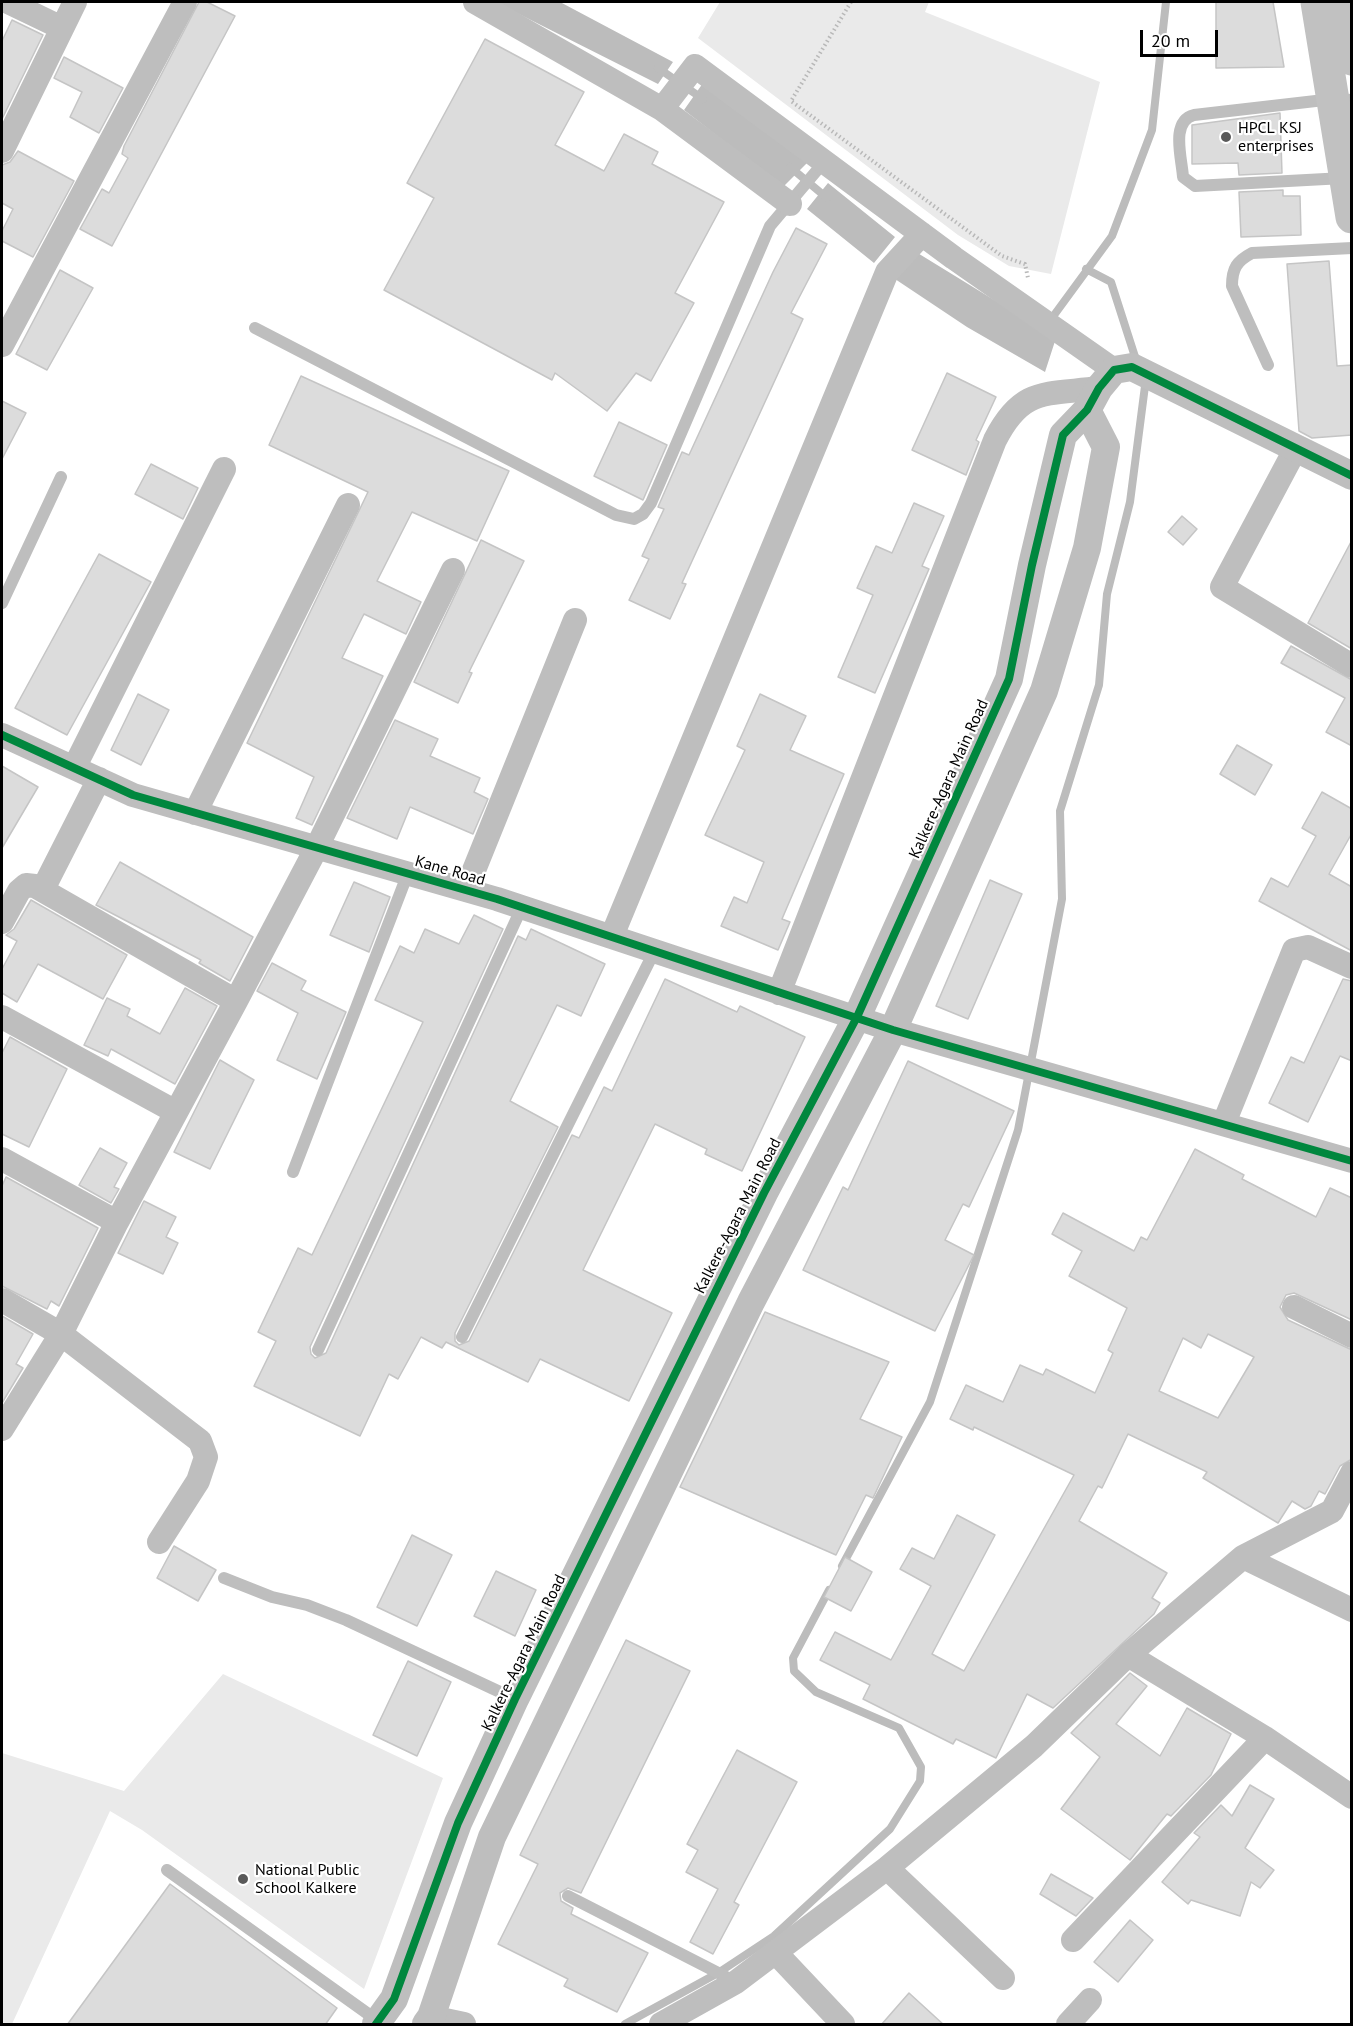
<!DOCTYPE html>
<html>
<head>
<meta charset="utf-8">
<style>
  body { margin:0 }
  #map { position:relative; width:1353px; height:2026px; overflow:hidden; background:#fff; font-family:"PT Sans",sans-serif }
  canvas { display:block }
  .frame { position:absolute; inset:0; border:3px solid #000; pointer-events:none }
  .scale { position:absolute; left:1140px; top:30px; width:78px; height:27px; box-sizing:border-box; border:3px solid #000; border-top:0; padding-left:8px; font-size:18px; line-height:21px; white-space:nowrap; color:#000; -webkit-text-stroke:4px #fff; paint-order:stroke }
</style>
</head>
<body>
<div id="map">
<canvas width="1353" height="2026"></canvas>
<div class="frame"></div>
<div class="scale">20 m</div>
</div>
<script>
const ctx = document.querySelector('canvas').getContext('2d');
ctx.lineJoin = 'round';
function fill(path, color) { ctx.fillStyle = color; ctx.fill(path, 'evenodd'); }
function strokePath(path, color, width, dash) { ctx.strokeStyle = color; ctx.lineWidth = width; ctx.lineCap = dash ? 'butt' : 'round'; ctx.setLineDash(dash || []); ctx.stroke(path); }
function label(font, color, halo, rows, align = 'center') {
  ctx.font = font + ' "PT Sans",sans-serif'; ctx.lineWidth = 4.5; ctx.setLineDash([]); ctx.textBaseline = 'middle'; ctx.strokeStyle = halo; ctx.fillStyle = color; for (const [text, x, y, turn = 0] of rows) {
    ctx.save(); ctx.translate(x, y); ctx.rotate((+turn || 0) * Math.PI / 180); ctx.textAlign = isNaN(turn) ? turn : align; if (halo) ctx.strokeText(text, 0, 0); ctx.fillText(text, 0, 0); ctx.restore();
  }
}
const green = new Path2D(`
  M720 2H929L925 12 1100 82 1051 274 1009 266 958 235 698 38Z
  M223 1674 443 1778 364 1989 142 1830 110 1811 12 2024H2V1753L124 1791Z`);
const water = new Path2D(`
  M495 2H560L673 62 658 84Z
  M703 83 807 163 783 187 684 110Z
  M828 183 895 237 874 263 807 209Z
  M916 252 1056 338 1045 372 967 327 895 279Z`);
const stream = new Path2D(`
  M658 68 703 99
  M790 167 827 198
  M1086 269 1111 282 1137 363
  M1049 322 1112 236 1152 130 1166 2
  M842 1566 930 1402 1018 1130 1062 899 1060 811 1099 685 1107 594 1130 502 1145 386 1143 380
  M625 2024 718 1973 774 1936 890 1829 920 1781 921 1767 899 1728 816 1692 794 1671 793 1658 829 1590`);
const building = new Path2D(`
  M199 2H207L235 16 112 246 80 229 102 189 109 193 128 158 122 154 124 146Z
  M1216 2H1273L1284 67 1216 68Z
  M12 20 43 35 2 119V41Z
  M485 39 584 92 555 145 604 171 624 134 658 152 652 164 724 202 675 293 694 303 651 381 636 373 607 411 555 373 552 380 384 290 434 198 407 183Z
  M64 57 123 88 99 133 70 117 82 92 54 78Z
  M1280 113 1282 173 1239 175 1238 163 1192 164V125Z
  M18 151 74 181 33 257 2 241V231L13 209 2 203V165L10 162Z
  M1283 190V196H1300L1301 235 1241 237 1239 192Z
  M796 228 827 244 791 313 803 319 682 583 686 584 670 619 629 600 649 559 642 556 664 509 658 507 682 452 689 455 773 272Z
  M1329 261 1337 366 1352 365V435L1312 438 1299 431 1287 264Z
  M60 270 93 288 47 370 16 354Z
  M947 373 996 397 976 440 979 442 966 475 912 450Z
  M301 376 509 471 477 541 412 512 377 581 421 602 406 634 364 614 342 658 383 676 312 825 296 818 314 777 247 743 368 492 269 445Z
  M2 401 26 413 2 459Z
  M619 422 667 445 643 500 594 476Z
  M151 464 198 488 183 519 135 494Z
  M914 503 944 516 922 566 929 569 875 693 838 677 873 595 857 588 876 546 892 553Z
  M1182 516 1197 529 1183 545 1168 532Z
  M481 540 524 561 469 672 472 673 458 703 414 682Z
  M1352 540V649L1308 623Z
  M99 554 151 582 67 735 15 708Z
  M1291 646 1352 680V746L1326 732 1345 698 1281 663Z
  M138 694 169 710 141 765 111 750Z
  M760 694 806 716 790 750 844 774 782 919 790 922 778 950 721 926 734 897 747 903 764 862 705 835 745 750 737 746Z
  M395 720 438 739 430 756 480 778 474 792 488 799 473 834 410 807 397 839 347 818Z
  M1237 745 1272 765 1255 795 1220 774Z
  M2 766 38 787 2 848Z
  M1322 792 1352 809V833L1329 874 1352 887V951L1259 901 1271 878 1288 887 1316 836 1302 828Z
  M120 862 253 937 230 981 199 963 201 960 96 905Z
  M990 880 1022 894 968 1019 936 1006Z
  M354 882 390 897 369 952 330 935Z
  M31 900 127 955 103 999 38 964 17 1002 2 993V969L17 941 6 935 14 929Z
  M474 915 503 929 310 1347 311 1354 315 1358 326 1353 518 936 526 940 531 929 605 964 581 1016 557 1005 510 1101 558 1127 455 1333V1341L459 1345 469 1341 572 1135 579 1138 604 1087 612 1091 665 979 737 1012 740 1006 805 1037 742 1171 705 1154 707 1149 655 1124 583 1270 672 1313 629 1401 540 1359 528 1382 446 1342 442 1348 421 1337 398 1379 389 1374 360 1436 254 1386 276 1341 258 1332 298 1248 312 1255 423 1022 375 1000 400 946 414 953 425 929 459 944Z
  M272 963 306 981 301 990 346 1012 317 1079 277 1060 298 1013 257 991Z
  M1343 979 1352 981V1061L1340 1056 1308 1122 1269 1103 1291 1057 1304 1063Z
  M185 988 217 1006 175 1084 111 1049 108 1056 84 1045 107 998 130 1009 127 1016 160 1034Z
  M10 1037 67 1069 29 1147 2 1134V1053Z
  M220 1060 254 1080 210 1169 174 1152Z
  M908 1061 1014 1111 969 1207 963 1204 945 1240 974 1255 935 1331 803 1270 843 1187 848 1190Z
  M100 1148 127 1163 114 1187 119 1189 111 1203 79 1185Z
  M1195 1149 1244 1175 1242 1179 1316 1217 1330 1188 1352 1198V1320L1294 1293 1286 1295 1280 1307 1288 1320 1352 1350V1459L1340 1466 1325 1494 1319 1491 1311 1506 1305 1509 1292 1501 1278 1523 1203 1478 1207 1472 1128 1434 1102 1488 1098 1486 1079 1521 1167 1573 1152 1598 1160 1603 1154 1614 1053 1708 1027 1694 996 1758 956 1739 953 1744 863 1699 870 1685 820 1660 835 1632 891 1660 931 1586 900 1569 912 1548 934 1559 957 1515 995 1535 932 1654 964 1671 1074 1475 974 1427 973 1430 950 1419 966 1385 1003 1402 1020 1365 1043 1375 1046 1369 1095 1393 1113 1353 1108 1350 1127 1308 1069 1276 1082 1251 1052 1234 1063 1213 1134 1251 1141 1237 1147 1240ZM1208 1334 1254 1357 1218 1418 1159 1391 1183 1338 1201 1348Z
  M6 1177 98 1228 59 1306 51 1301 47 1309 2 1286V1186Z
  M144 1201 176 1217 166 1237 178 1243 163 1274 118 1253Z
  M765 1312 889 1362 860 1419 902 1437 873 1498 866 1495 836 1555 680 1487Z
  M2 1316 33 1334 16 1364 23 1368 2 1403Z
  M412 1535 452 1555 417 1626 377 1607Z
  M174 1546 216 1570 198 1601 157 1578Z
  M845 1557 872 1572 851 1611 824 1597Z
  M496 1571 536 1590 515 1636 474 1616Z
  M626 1640 690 1671 581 1893 568 1888 560 1893 561 1901 573 1908 571 1914 648 1953 617 2012 564 1986 568 1979 498 1944 538 1864 520 1855Z
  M408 1661 451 1682 417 1756 373 1735Z
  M1130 1673 1147 1686 1116 1724 1160 1756 1187 1708 1231 1734 1211 1775 1171 1816 1167 1814 1130 1860 1061 1809 1100 1757 1071 1733Z
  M737 1750 797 1782 734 1902 739 1905 713 1954 690 1942 718 1889 686 1872 698 1850 687 1844Z
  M1250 1785 1274 1799 1245 1848 1274 1870 1260 1888 1251 1882 1240 1916 1191 1900 1188 1904 1162 1882 1200 1837 1194 1833 1221 1805 1232 1816Z
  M1051 1874 1093 1898 1076 1916 1040 1894Z
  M170 1884 337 2008 325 2025H67Z
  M1130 1920 1153 1940 1118 1982 1094 1962Z
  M909 1993 944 2025H881Z`);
const path = new Path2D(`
  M851 2 791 101 1002 256 1025 264 1028 278`);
const service = new Path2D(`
  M1344 178 1195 186 1183 177C1182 159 1170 121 1194 115L1333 99 1352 100
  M255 328 616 515 634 519 643 514 651 503 770 226 824 162
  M1268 365 1232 286C1232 268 1237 261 1252 253L1352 248
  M2 603 61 477
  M293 1172 408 873
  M462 1337 655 950
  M318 1350 522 907
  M224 1578 272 1597 307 1605 346 1620 515 1699
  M167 1870 378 2021
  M568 1896 736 1982`);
const minor = new Path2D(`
  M8 2 62 28
  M475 2 662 109 790 204
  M662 109 695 66 954 258 1114 370
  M2 151 75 2
  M2 345 185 2
  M1296 448 1222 587 1352 666
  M2 735 133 795 497 899 893 1030 1352 1161
  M74 768 224 469
  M195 813 348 505
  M43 889 99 779
  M466 890 575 620
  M2 922 19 891 26 885 35 886 236 1001
  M612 936 887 272 922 234
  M779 993 995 440C1022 387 1045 395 1099 388
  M2 1017 176 1112
  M1224 1123 1294 950 1308 947 1352 967
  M2 1159 117 1222
  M2 1300 61 1334 200 1441 206 1457 198 1481 159 1542
  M1294 1307 1352 1336
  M2 1429 61 1334 117 1222 236 1001 317 847 453 570
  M1243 1557 1352 1610
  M1128 1655 1265 1738 1352 1797
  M887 1868 1003 1978
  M1073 1940 1265 1738
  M776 1953 843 2024
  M431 2017 464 2024
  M661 2024 736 1982 887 1868 1034 1746 1128 1655 1243 1557 1332 1511 1352 1473
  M1068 2024 1090 2000`);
const tertiary = new Path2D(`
  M376 2024 394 1999 458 1823 515 1699 764 1193 857 1017 1009 679 1032 565 1063 435 1087 410 1099 388 1114 370 1132 367 1352 476
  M426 2024 431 2017 492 1837 751 1302 893 1030 1044 691 1087 548 1106 447 1087 410`);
const secondary = new Path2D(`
  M1317 2 1352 217
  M1344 2 1352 59`);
const cycleway = new Path2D(`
  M2 735 133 795 497 899 893 1030 1352 1161
  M376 2024 394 1999 458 1823 515 1699 764 1193 857 1017 1009 679 1032 565 1063 435 1087 410 1099 388 1114 370 1132 367 1352 476`);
const markers = [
  [1226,137,6,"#595959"],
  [243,1879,6,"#595959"]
];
const poiNames = [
  ["HPCL KSJ",1238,128],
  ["enterprises",1238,146],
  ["National Public",255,1870],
  ["School Kalkere",255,1888]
];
const streetNames = [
  ["Kalkere-Agara Main Road",949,779,-66],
  ["Kane Road",450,871,16],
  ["Kalkere-Agara Main Road",738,1216,-63],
  ["Kalkere-Agara Main Road",524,1653,-64]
];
fill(green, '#eaeaea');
fill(water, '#bcbcbc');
strokePath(stream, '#bcbcbc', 8);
fill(building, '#dcdcdc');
strokePath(building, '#c5c5c5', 1.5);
strokePath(path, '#b8b8b8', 4, [1.5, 3]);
strokePath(service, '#bebebe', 12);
strokePath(minor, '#bebebe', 24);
strokePath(tertiary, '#bebebe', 28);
strokePath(secondary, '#c1c1c1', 33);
strokePath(cycleway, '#00873e', 8);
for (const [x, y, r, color] of markers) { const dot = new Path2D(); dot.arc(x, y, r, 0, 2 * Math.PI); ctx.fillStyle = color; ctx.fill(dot); strokePath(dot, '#fff', 2); }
label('16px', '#000', '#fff', poiNames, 'left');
label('16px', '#000', '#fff', streetNames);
</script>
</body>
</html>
